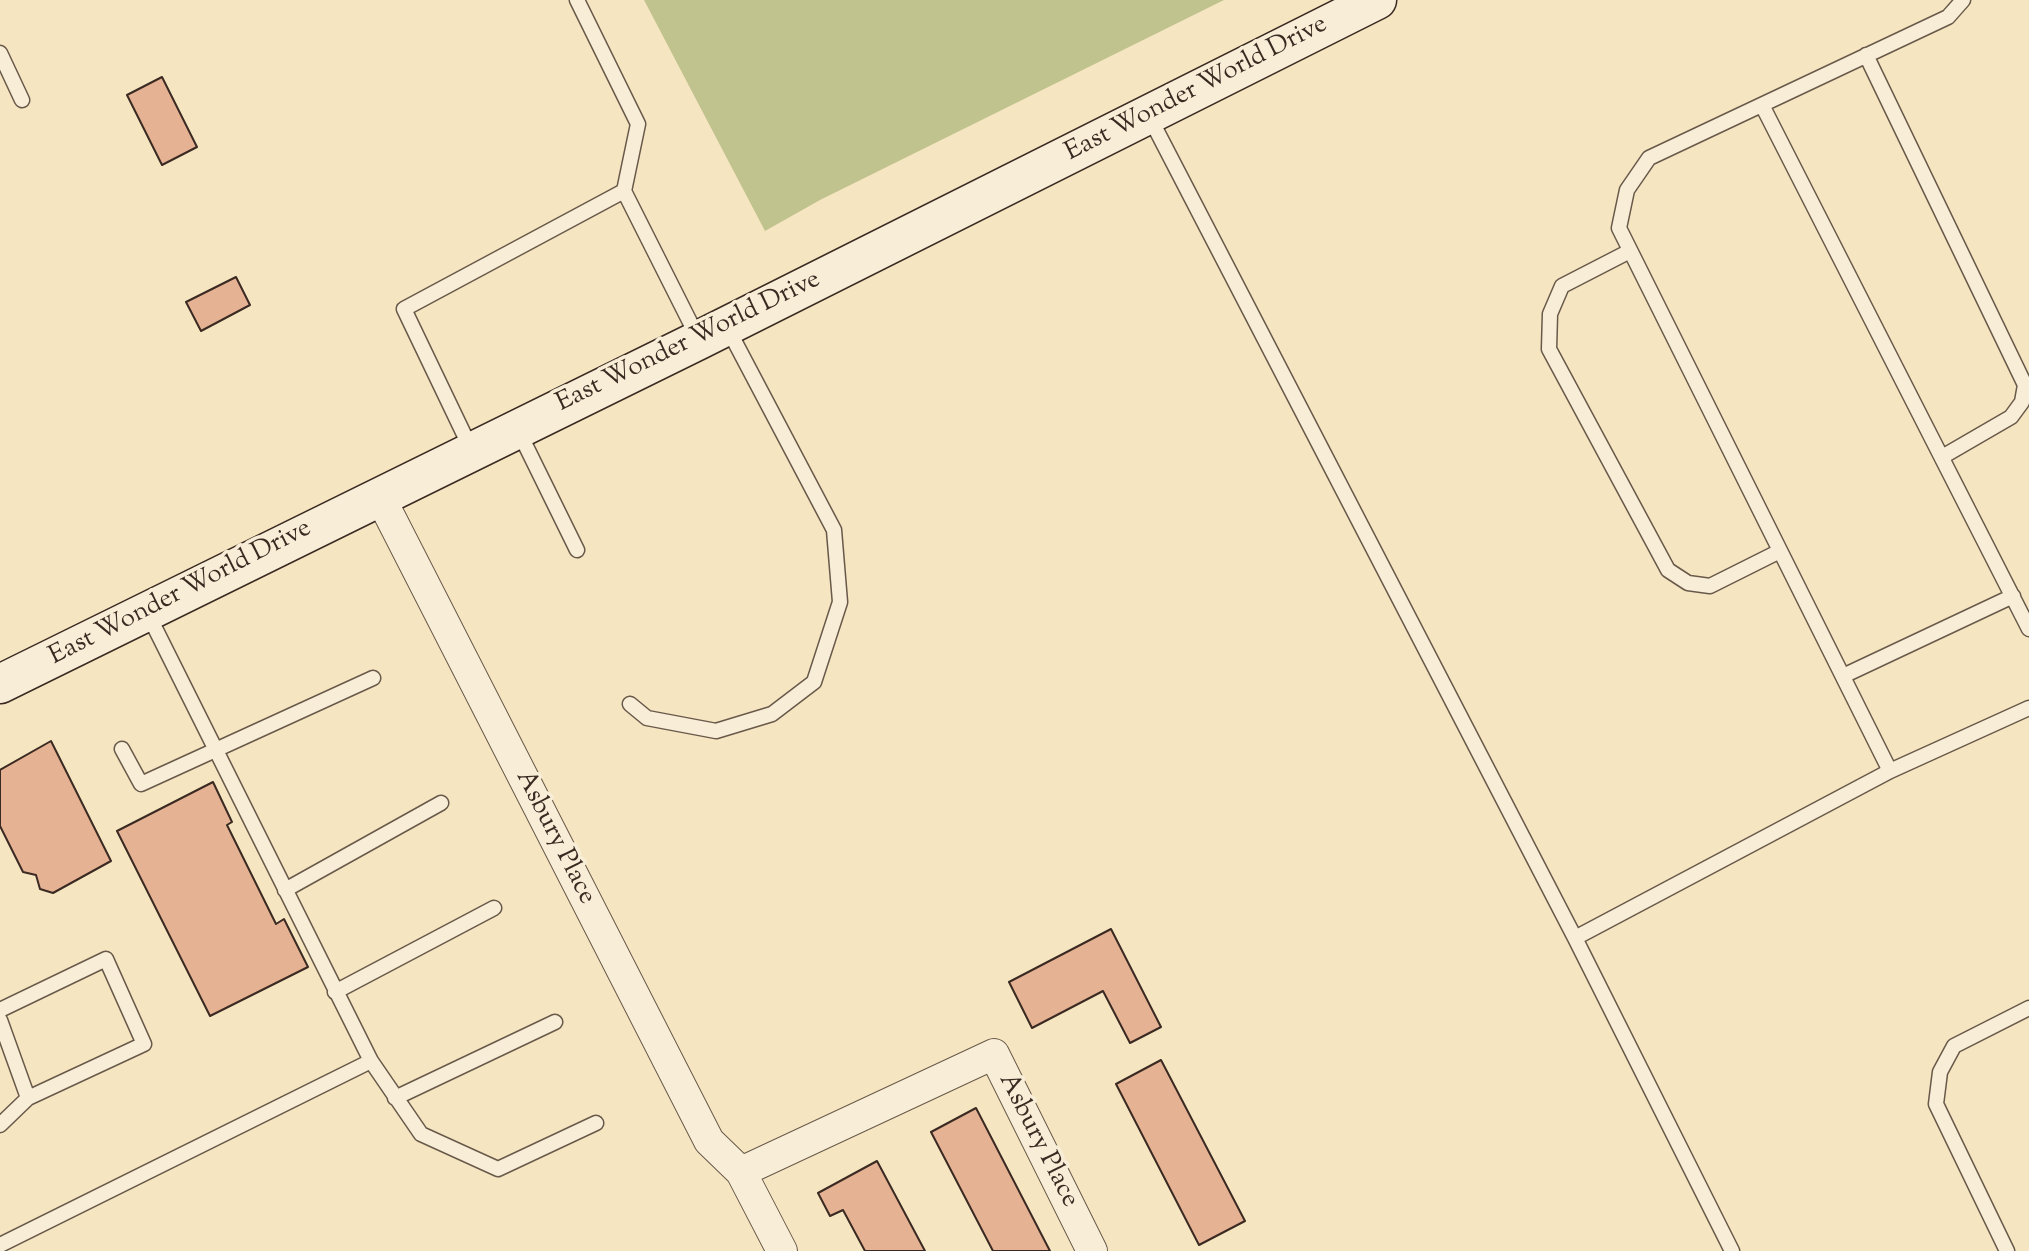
<!DOCTYPE html>
<html>
<head>
<meta charset="utf-8">
<style>
  body { margin:0 }
  canvas { display:block; background:#f5e5c1 }
</style>
</head>
<body>
<canvas width="2029" height="1251"></canvas>
<script>
const ctx = document.querySelector('canvas').getContext('2d');
ctx.lineJoin = 'round';
function fill(path, color) { ctx.fillStyle = color; ctx.fill(path, 'evenodd'); }
function strokePath(path, color, width, dash) { ctx.strokeStyle = color; ctx.lineWidth = width; ctx.lineCap = dash ? 'butt' : 'round'; ctx.setLineDash(dash || []); ctx.stroke(path); }
function label(font, color, halo, rows, align = 'center') {
  ctx.font = font + ' "Sorts Mill Goudy",serif'; ctx.lineWidth = 7; ctx.setLineDash([]); ctx.textBaseline = 'middle'; ctx.strokeStyle = halo; ctx.fillStyle = color; for (const [text, x, y, turn = 0] of rows) {
    ctx.save(); ctx.translate(x, y); ctx.rotate((+turn || 0) * Math.PI / 180); ctx.textAlign = isNaN(turn) ? turn : align; if (halo) ctx.strokeText(text, 0, 0); ctx.fillText(text, 0, 0); ctx.restore();
  }
}
const green = new Path2D(`
  M644 0H1224L820 200 765 231Z`);
const building = new Path2D(`
  M162 77 197 147 162 165 127 95Z
  M236 277 250 305 201 331 186 302Z
  M51 741 111 861 53 893 40 889 36 875 23 872 0 826V770Z
  M213 782 232 822 227 825 276 924 284 919 308 967 210 1016 117 831Z
  M1111 929 1161 1027 1130 1043 1103 991 1032 1028 1009 982Z
  M1161 1060 1245 1221 1199 1245 1116 1084Z
  M976 1108 1050 1251H993L931 1132Z
  M877 1161 925 1251H865L843 1210 830 1216 818 1193Z`);
const lane = new Path2D(`
  M577 0 638 124 624 191
  M0 53 22 100
  M1866 55 2025 385 2022 402 2011 417 1942 457
  M1762 105 2029 629
  M1149 116 1575 938 1732 1251
  M1630 251 1562 286 1550 314 1549 349 1668 570 1688 583 1710 586 1780 551
  M519 432 577 550
  M471 449 404 309 624 191 699 340
  M147 612 371 1061 421 1134 498 1169 596 1123
  M1843 676 2013 596
  M630 704 647 718 716 731 772 714 814 682 840 602 834 530 727 327
  M122 749 141 784 373 678
  M1890 771 2029 708
  M285 890 441 803
  M1575 938 1890 771 1619 228 1627 190 1649 158 1948 17 1963 0
  M335 992 494 908
  M0 1010 106 959 144 1044 28 1098 0 1020
  M395 1098 555 1022
  M0 1125 28 1098
  M0 1245 371 1061
  M2007 1251 1936 1104 1940 1072 1954 1046 2029 1008`);
const street = new Path2D(`
  M379 495 709 1141 741 1172 782 1251
  M741 1172 994 1054 1092 1251`);
const secondary = new Path2D(`
  M0 684 699 340 1377 0`);
const streetNames = [
  ["East Wonder World Drive",1197,90,-27],
  ["East Wonder World Drive",689,343,-26],
  ["East Wonder World Drive",181,594,-27],
  ["Asbury Place",554,838,63],
  ["Asbury Place",1037,1141,63]
];
fill(green, '#c1c38f');
fill(building, '#e5b294');
strokePath(building, '#3a2a22', 2);
strokePath(lane, '#69594a', 17);
strokePath(street, '#69594a', 32);
strokePath(secondary, '#3a2a22', 41);
strokePath(lane, '#f8eed7', 14);
strokePath(street, '#f8eed7', 30);
strokePath(secondary, '#f8eed7', 38);
label('26px', '#3a2a22', '#f8eed7', streetNames);
</script>
</body>
</html>
